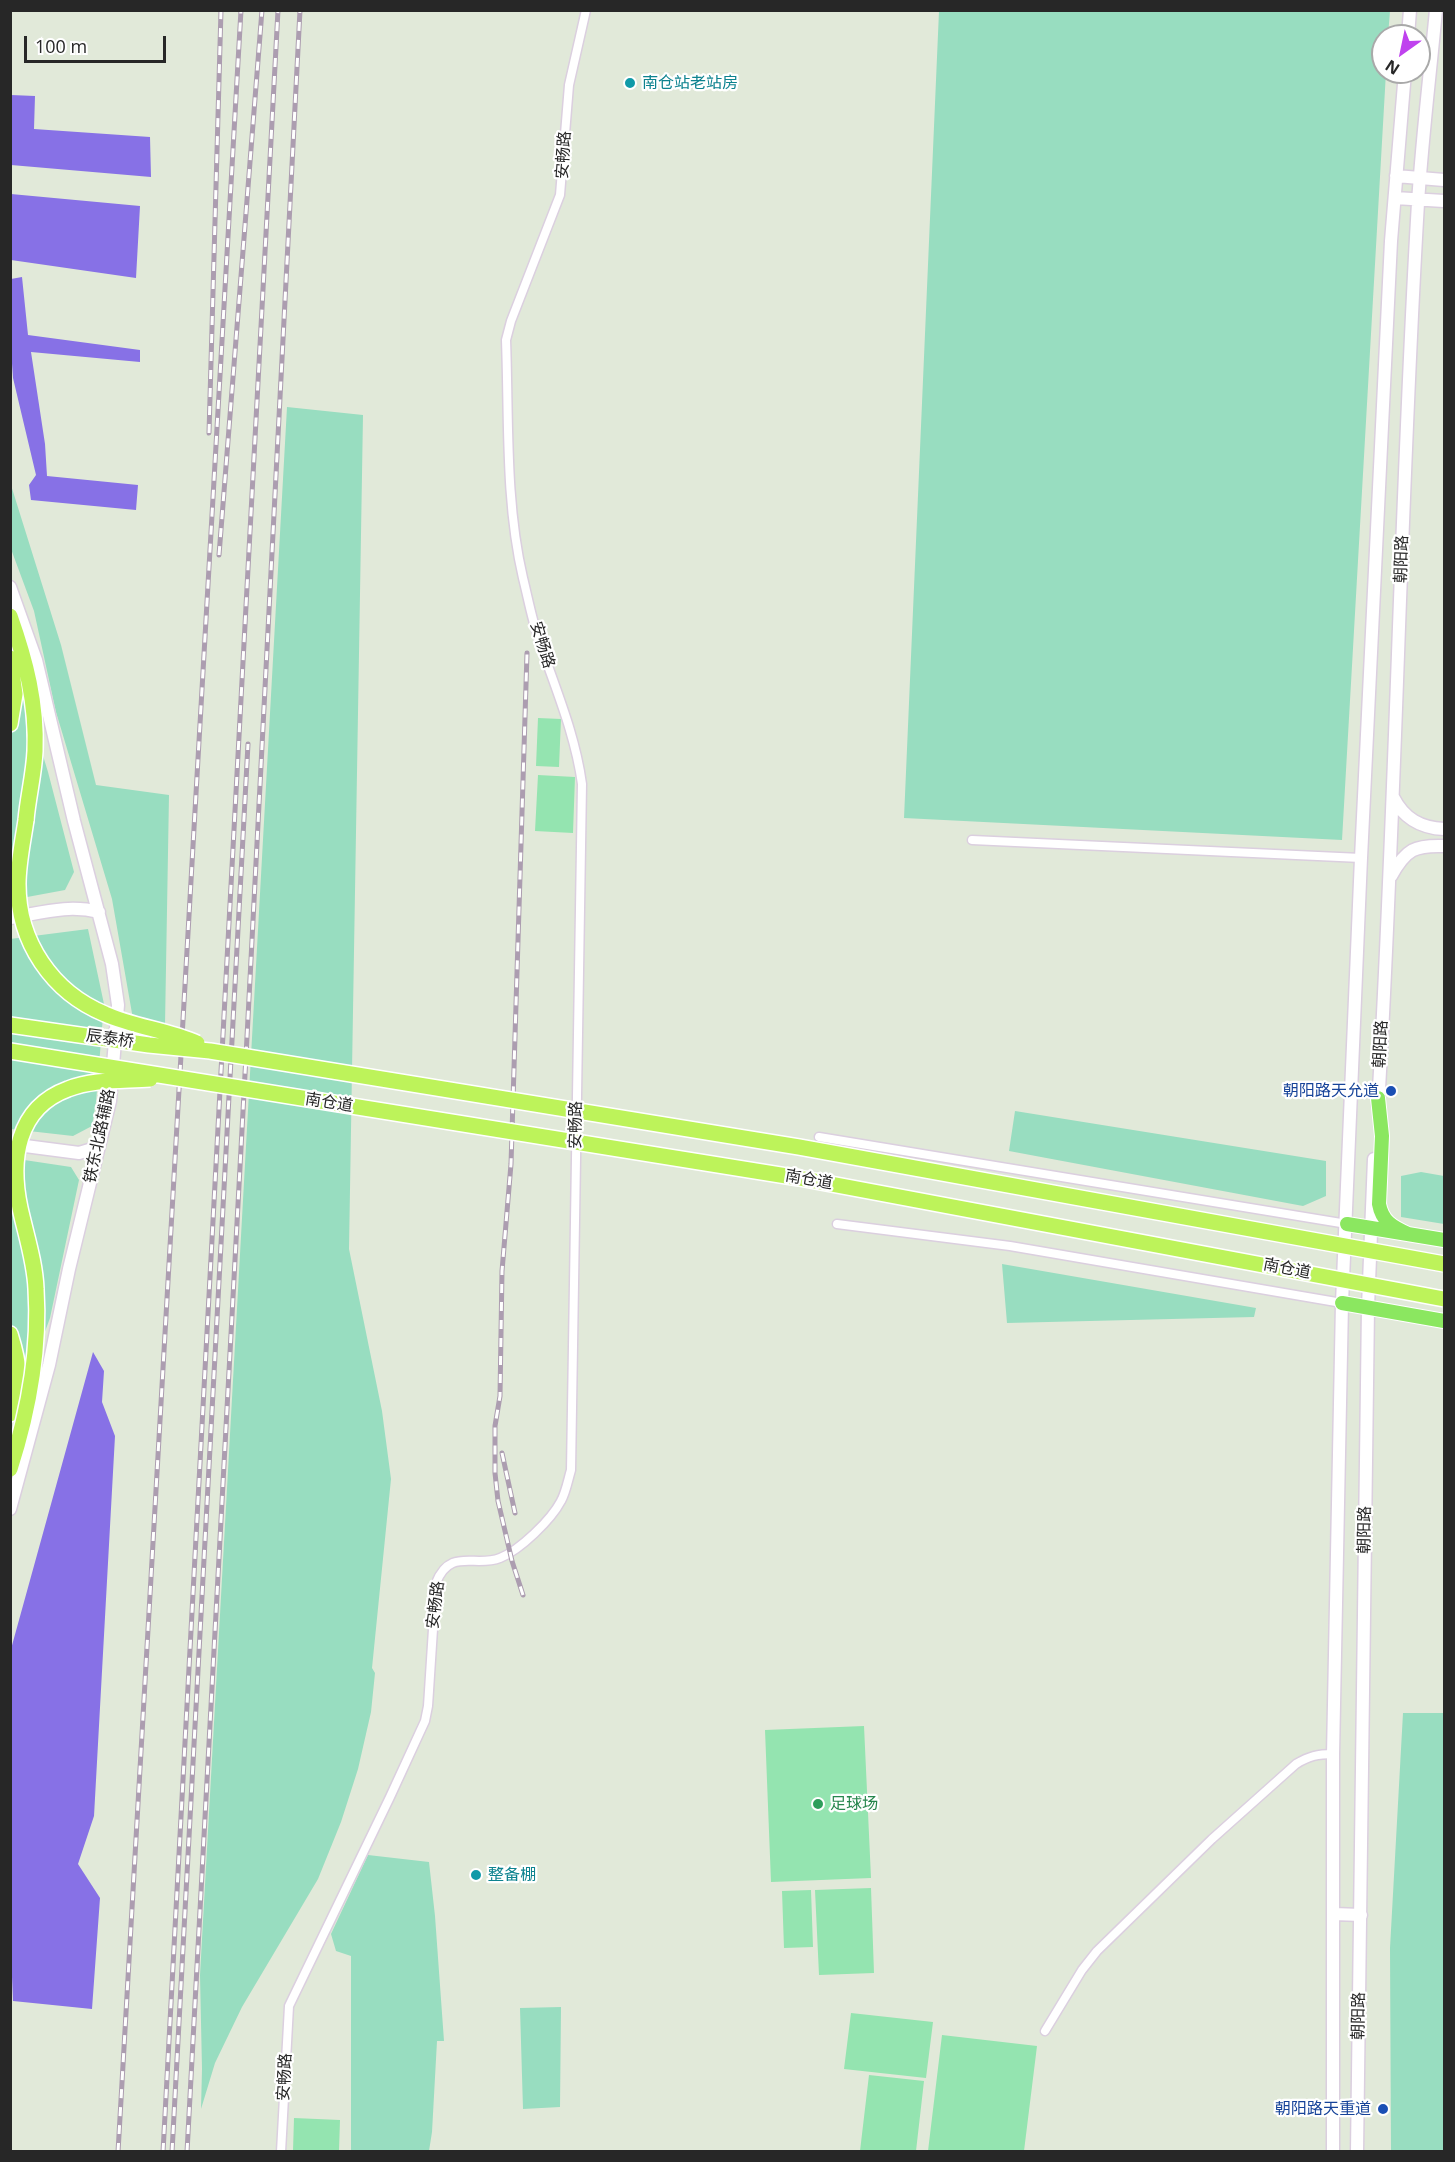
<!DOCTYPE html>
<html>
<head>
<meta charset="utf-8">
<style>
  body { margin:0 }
  #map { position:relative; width:1455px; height:2162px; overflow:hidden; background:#e1e9d9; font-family:"Open Sans",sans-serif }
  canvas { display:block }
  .frame { position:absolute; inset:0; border:12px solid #272727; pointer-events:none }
  .north { position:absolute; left:1371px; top:24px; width:60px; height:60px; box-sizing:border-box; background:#fff; border:2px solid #a9a9a9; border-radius:50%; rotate:213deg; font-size:16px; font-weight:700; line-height:24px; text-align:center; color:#272727 }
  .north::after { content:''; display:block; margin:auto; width:21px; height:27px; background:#bf42ee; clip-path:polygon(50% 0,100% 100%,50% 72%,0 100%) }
  .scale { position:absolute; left:24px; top:36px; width:142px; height:27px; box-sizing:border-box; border:3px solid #272727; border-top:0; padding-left:8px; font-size:18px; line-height:21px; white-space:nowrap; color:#272727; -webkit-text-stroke:4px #fff; paint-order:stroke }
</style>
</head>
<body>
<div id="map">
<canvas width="1455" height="2162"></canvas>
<div class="frame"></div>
<div class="north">N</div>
<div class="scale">100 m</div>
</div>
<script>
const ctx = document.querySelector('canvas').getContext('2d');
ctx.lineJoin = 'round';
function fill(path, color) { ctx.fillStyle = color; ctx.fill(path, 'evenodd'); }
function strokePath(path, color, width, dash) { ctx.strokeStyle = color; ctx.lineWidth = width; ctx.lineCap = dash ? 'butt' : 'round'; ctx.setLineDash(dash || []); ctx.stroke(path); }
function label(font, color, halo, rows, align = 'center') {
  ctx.font = font + ' "Open Sans","Noto Sans SC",sans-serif'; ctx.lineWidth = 4.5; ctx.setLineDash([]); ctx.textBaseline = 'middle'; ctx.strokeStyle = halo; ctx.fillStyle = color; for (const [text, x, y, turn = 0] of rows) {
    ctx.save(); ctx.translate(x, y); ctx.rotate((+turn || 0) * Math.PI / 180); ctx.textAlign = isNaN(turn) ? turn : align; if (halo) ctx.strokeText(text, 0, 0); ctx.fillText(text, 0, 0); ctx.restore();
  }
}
const green = new Path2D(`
  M939 11H1390L1388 36H1383V72H1386L1342 840 904 818Z
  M287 407 363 415 349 1249 382 1411 391 1479 372 1668 375 1673 371 1712 358 1769 341 1822 318 1879 242 2007 215 2063 201 2109 202 2069 200 1975Z
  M10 482 61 645 96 785 169 795 165 1025 133 1019 112 899 56 712 34 611 11 549Z
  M10 648 48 772 74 872 65 890 11 900Z
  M88 929 104 1004 96 1102 92 1126 73 1136 11 1129 10 939Z
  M1015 1111 1326 1161V1196L1303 1206 1009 1151Z
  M11 1158 71 1167 79 1180 50 1318 11 1424Z
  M1421 1172 1444 1176V1224L1401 1217V1176Z
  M1002 1264 1256 1308 1254 1317 1007 1323Z
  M1403 1713H1444V2151H1391L1390 1948Z
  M368 1855 429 1862 435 1916 444 2041H437L432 2132 429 2151H351V1956L336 1951 331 1934Z
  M561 2007 560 2107 523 2109 520 2008Z`);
const pitch = new Path2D(`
  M538 718 561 719 559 767 536 766Z
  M538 775 575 777 573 833 535 831Z
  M864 1726 871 1878 771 1882 765 1730Z
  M871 1888 874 1973 819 1975 815 1890Z
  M811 1890 813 1947 784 1948 782 1891Z
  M851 2013 933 2022 926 2078 844 2069Z
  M942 2035 1037 2046 1024 2151H928Z
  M869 2075 924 2081 916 2151H860Z
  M294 2118 340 2120 339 2151H293Z`);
const water = new Path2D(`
  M11 95 35 96 34 129 150 137 151 177 11 165Z
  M11 194 140 206 136 278 11 260Z
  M22 277 28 335 140 350V362L31 352 45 444 47 476 138 485 136 510 31 500 29 485 36 475 13 378 10 335 11 279Z
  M93 1352 104 1371 102 1402 115 1436 94 1816 78 1864 100 1898 92 2009 13 2001 10 1929 11 1649Z`);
const street = new Path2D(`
  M972 840 1361 858
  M819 1137 1347 1224
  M837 1224 1010 1246 1342 1303
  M1045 2031 1082 1970 1097 1951 1212 1839 1296 1764C1309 1756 1318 1754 1333 1754
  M281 2152 289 2006 390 1797 425 1721 428 1706 436 1583C450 1547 475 1568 500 1558 520 1550 551 1520 561 1501 566 1492 568 1480 571 1470L582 784C575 733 555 688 539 640 532 620 528 598 523 578 505 501 509 419 506 340L511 321 560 195 569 85 586 10`);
const secondary = new Path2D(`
  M1408 36 1410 10
  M1396 176 1444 180
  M1395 198 1444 201
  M10 587 36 660 74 821 112 964 118 1005 110 1101 69 1269 49 1365 10 1509
  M1393 797C1404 819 1421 828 1444 829
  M1391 876C1406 849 1415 845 1444 846
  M10 918C41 913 68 904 99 912
  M1378 1106C1396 805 1400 503 1418 203 1422 139 1430 74 1436 10
  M10 1144 79 1153 99 1147
  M1334 1914 1361 1915
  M1333 2152V1754L1342 1303 1361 858 1391 241 1405 72
  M1357 2152 1368 1307 1374 1159`);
const primary = new Path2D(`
  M1378 1098 1382 1136 1379 1204C1382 1221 1392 1227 1408 1234
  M1347 1224 1444 1240
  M1342 1303 1444 1321`);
const highway = new Path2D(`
  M10 616C26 661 37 704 35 751 34 774 28 797 26 820
  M10 658 15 694 10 724
  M10 1334C19 1363 23 1386 10 1414`);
const rail = new Path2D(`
  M209 433 221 10
  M219 555 262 10
  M502 1453 515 1513
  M523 1595 512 1561 498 1501 495 1473V1426L500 1396 502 1271 511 1164 527 653
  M118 2152 241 10
  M163 2152 278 10
  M172 2152 248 744
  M187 2152 247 1037 300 10`);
const highwayBridge = new Path2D(`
  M26 820C23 841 18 863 18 884 18 942 52 992 105 1014 134 1027 168 1030 197 1043
  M10 1025 149 1045 210 1051 799 1147 1444 1264
  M10 1051 799 1178 1444 1299
  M10 1469C29 1410 40 1351 36 1289 35 1262 26 1235 20 1208 10 1161 16 1108 68 1089 93 1079 123 1081 150 1079`);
const markers = [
  [630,83,6,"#0f9aa8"],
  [1391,1091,6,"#1a4fb4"],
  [818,1804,6,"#2e9e5b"],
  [476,1875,6,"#0f9aa8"],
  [1383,2109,6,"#1a4fb4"]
];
const cultureNames = [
  ["南仓站老站房",642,83],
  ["整备棚",488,1875]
];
const streetNames = [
  ["安畅路",564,155,-86],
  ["朝阳路",1402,559,-88],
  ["安畅路",542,645,73],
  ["辰泰桥",110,1039,8],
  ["朝阳路",1381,1044,-87],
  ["南仓道",329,1103,9],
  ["安畅路",576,1125,-89],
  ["铁东北路辅路",100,1136,-78],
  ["南仓道",809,1180,10],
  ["南仓道",1287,1269,11],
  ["朝阳路",1365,1530,-89],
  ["安畅路",436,1605,-83],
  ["朝阳路",1359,2016,-89],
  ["安畅路",285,2077,-87]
];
const transitNames = [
  ["朝阳路天允道",1379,1091],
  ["朝阳路天重道",1371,2109]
];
const leisureNames = [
  ["足球场",830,1804]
];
fill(green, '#98ddc0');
fill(pitch, '#94e4b0');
fill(water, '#8771e6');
strokePath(street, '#dbcfdf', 11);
strokePath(secondary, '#dbcfdf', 15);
strokePath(primary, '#fff', 16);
strokePath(highway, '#fff', 18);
strokePath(street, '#fff', 8);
strokePath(secondary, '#fff', 12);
strokePath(primary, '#8be760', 14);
strokePath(highway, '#bdf35a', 15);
strokePath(rail, '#ac9db0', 5);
strokePath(rail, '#fff', 3, [9]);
strokePath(highwayBridge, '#fff', 18, []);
strokePath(highwayBridge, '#bdf35a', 15);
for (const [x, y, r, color] of markers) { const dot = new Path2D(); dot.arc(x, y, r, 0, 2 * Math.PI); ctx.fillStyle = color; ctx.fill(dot); strokePath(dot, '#fff', 2); }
label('16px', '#0d838f', '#fff', cultureNames, 'left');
label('16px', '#272727', '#fff', streetNames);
label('16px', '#164399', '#fff', transitNames, 'right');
label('16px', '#27864d', '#fff', leisureNames, 'left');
</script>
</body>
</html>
